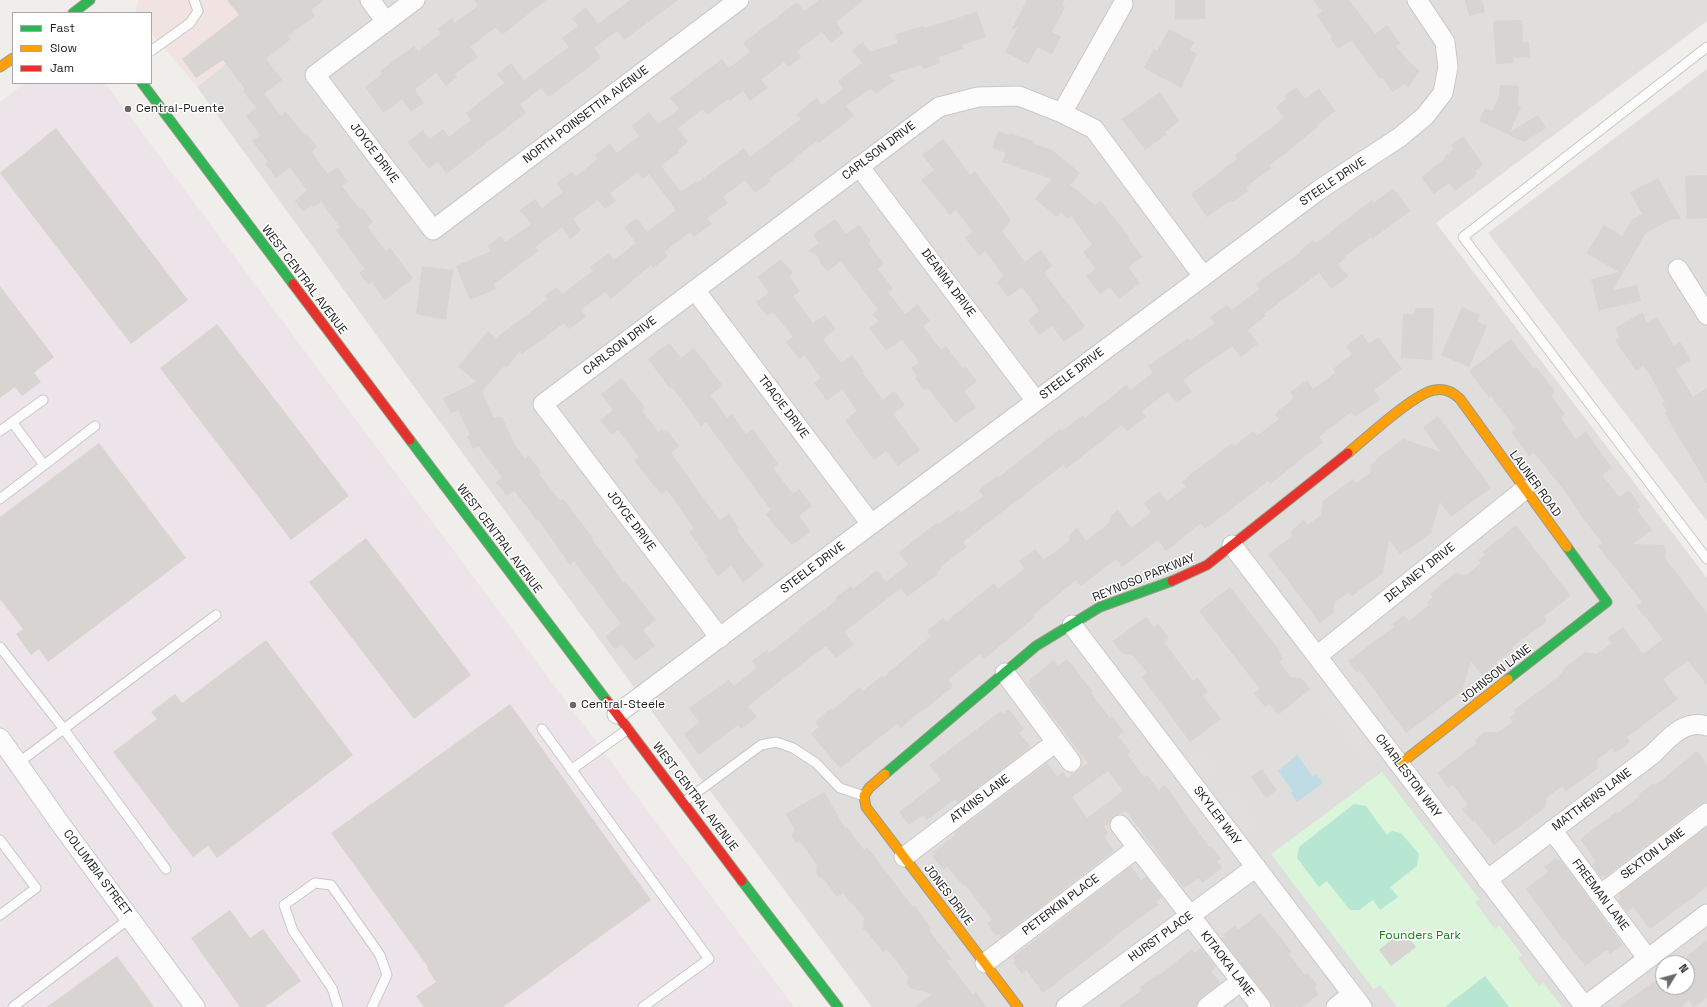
<!DOCTYPE html>
<html>
<head>
<meta charset="utf-8">
<style>
  body { margin:0 }
  #map { position:relative; width:1707px; height:1007px; overflow:hidden; background:#f0eeeb; font-family:"Space Grotesk",sans-serif }
  canvas { display:block }
  .legend { position:absolute; left:12px; top:12px; width:140px; height:72px; box-sizing:border-box; background:#fff; border:1px solid #a7a7a7; margin:0; padding:5px 7px; list-style:none; font-size:12px; color:#222 }
  .legend li { display:flex; align-items:center; gap:8px; height:20px }
  .legend b { width:20px; border:1px solid #a7a7a7 }
  .north { position:absolute; left:1655px; top:955px; width:40px; height:40px; box-sizing:border-box; background:#fff; border:1px solid #a7a7a7; border-radius:50%; rotate:53deg; font-size:11px; font-weight:700; line-height:16px; text-align:center; color:#222 }
  .north::after { content:''; display:block; margin:auto; width:14px; height:18px; background:#6a6968; clip-path:polygon(50% 0,100% 100%,50% 72%,0 100%) }
</style>
</head>
<body>
<div id="map">
<canvas width="1707" height="1007"></canvas>
<ul class="legend">
<li><b style="height:5px;background:#30b455"></b>Fast</li>
<li><b style="height:5px;background:#ff9f0a"></b>Slow</li>
<li><b style="height:5px;background:#e5322d"></b>Jam</li>
</ul>
<div class="north">N</div>
</div>
<script>
const ctx = document.querySelector('canvas').getContext('2d');
ctx.lineJoin = 'round';
function fill(path, color) { ctx.fillStyle = color; ctx.fill(path, 'evenodd'); }
function strokePath(path, color, width, dash) { ctx.strokeStyle = color; ctx.lineWidth = width; ctx.lineCap = dash ? 'butt' : 'round'; ctx.setLineDash(dash || []); ctx.stroke(path); }
function label(font, color, halo, rows, align = 'center') {
  ctx.font = font + ' "Space Grotesk",sans-serif'; ctx.lineWidth = 3; ctx.setLineDash([]); ctx.textBaseline = 'middle'; ctx.strokeStyle = halo; ctx.fillStyle = color; for (const [text, x, y, turn = 0] of rows) {
    ctx.save(); ctx.translate(x, y); ctx.rotate((+turn || 0) * Math.PI / 180); ctx.textAlign = isNaN(turn) ? turn : align; if (halo) ctx.strokeText(text, 0, 0); ctx.fillText(text, 0, 0); ctx.restore();
  }
}
const residential = new Path2D(`
  M267 0H1707V21L1436 223 1707 578V1007H872L696 772 396 362 197 87 281 19ZM1663 963H1687V987H1663Z
  M1707 69V521L1488 233Z`);
const commercial = new Path2D(`
  M138 0H267L281 19 197 87 151 33V13H135Z`);
const industrial = new Path2D(`
  M25 83H105L794 1007H0V102Z`);
const park = new Path2D(`
  M1382 772 1562 1007H1387L1271 854Z`);
const pitch = new Path2D(`
  M1354 804 1366 806 1387 835 1392 831 1401 833 1419 854 1417 866 1390 887 1398 897 1380 910 1373 900 1359 910H1350L1327 881 1319 887 1297 858 1299 847Z
  M1485 976 1509 1007H1445Z`);
const parking = new Path2D(`
  M1329 689 1352 718 1341 726 1318 698Z
  M1355 724 1377 752 1367 760 1345 732Z
  M1200 750 1217 772 1205 781 1188 759Z
  M1234 795 1256 824 1245 833 1223 803Z
  M1486 894 1506 921 1495 929 1475 902Z
  M1528 951 1549 978 1539 986 1518 958Z
  M1380 985 1397 1007H1379L1369 993Z`);
const water = new Path2D(`
  M1297 755 1313 777 1316 773 1323 783 1297 802 1291 793 1293 791 1278 771Z`);
const building = new Path2D(`
  M227 0H324L311 10 315 16 288 36 291 39 266 59 282 80 264 94 281 116 286 112 304 134 306 133 317 147 311 152 328 174 337 167 348 182 342 186 360 209 362 208 373 222 368 226 371 232 386 251 390 248 413 278 385 300 372 282 368 285 359 273 365 269 336 230 340 227 321 202 313 207 311 205 303 212 295 201 307 190 290 167 276 178 265 164 268 162 252 141 260 135 246 116 256 108 243 91 245 89 223 60 196 78 182 59 239 15Z
  M474 0H546L502 35 496 27 470 47 478 57 455 74 457 77 446 86 436 73 415 89 424 103 411 112 402 99 384 113 365 87 382 74 380 71 414 46 418 51 441 34 437 29 452 18 455 23 478 6Z
  M630 0H678L624 40 617 31 594 48 601 58 549 97 541 88 520 104 526 113 446 174 438 162 429 169 407 142 423 130 430 139 443 129 449 137 471 120 466 113 504 83 497 74 511 63 524 80 569 47 562 38 578 26 572 18 586 7 598 24Z
  M819 0H864L836 22 844 33 831 43 822 32 797 51 801 57 788 67 784 62 761 80 768 88 750 101 743 91 730 101 728 99 707 115 703 109 678 128 688 142 678 150 679 152 661 166 681 192 696 181 697 183 744 148 750 157 801 119 796 114 817 98 822 105 843 89 838 81 862 63 852 50 863 42 870 52 898 43 895 34 923 26 924 28 977 12 986 37 962 45 964 49 938 57 940 63 923 69 921 65 889 75 894 81 876 94 871 88 846 106 854 116 819 143 817 141 793 159 794 160 769 179 771 181 755 193 745 180 723 197 728 203 707 218 712 224 694 237 690 232 664 252 668 257 653 268 651 265 611 299 605 292 581 310 586 317 569 329 564 323 522 354 520 351 506 368 504 366 482 392 494 418 499 416 500 418 502 417 515 445 525 458 528 455 541 472 539 474 560 501 563 499 593 538 592 539 624 583 625 581 656 620 643 630 655 646 635 661 622 644 615 649 605 636 621 624 574 561 570 565 538 519 537 520 515 492 514 491 507 496 496 482 502 478 479 446 473 449 467 436 470 435 458 410 451 413 443 398 477 382 458 367 488 331 496 338 548 299 545 295 557 287 562 294 593 271 590 267 609 253 614 260 636 243 624 227 637 218 647 232 676 210 649 174 643 179 638 172 610 193 616 201 605 209 598 200 573 219 581 230 570 239 562 227 535 247 538 251 494 284 496 289 470 300 456 266 491 251 487 246 501 236 505 242 531 224 520 210 535 199 542 208 563 192 556 183 572 172 576 176 598 159 595 155 610 143 617 153 639 136 631 126 649 112 658 124 679 109 670 98 722 59 729 68 750 52 743 43 797 2 804 11Z
  M1027 0H1064L1062 5 1065 7 1052 32 1061 37 1052 54 1038 47 1028 64 1005 52 1018 27 1011 30Z
  M1175 0H1205V19H1175Z
  M1313 0H1349L1375 34 1387 25 1400 43 1396 46 1409 62 1420 71 1408 87 1404 84 1393 92 1382 77 1380 79 1351 40 1338 49 1330 38 1332 36 1316 15 1322 11Z
  M1465 0H1482L1485 12 1469 16Z
  M1522 20 1523 42H1529L1530 57 1513 58 1514 63 1496 64 1493 21Z
  M1169 29 1194 42 1190 50 1197 54 1181 88 1144 68 1154 49 1157 51Z
  M1500 85 1519 86 1518 105 1521 107 1510 132 1538 115 1546 128 1524 142 1479 121 1485 108 1492 111 1499 97Z
  M1296 87 1305 99 1319 89 1335 111 1317 125 1318 127 1269 166 1271 168 1246 187 1248 191 1233 202 1231 200 1207 217 1191 194 1237 159 1235 155 1284 118 1276 107 1286 99 1284 96Z
  M1160 92 1180 121 1165 132 1167 134 1145 150 1122 119Z
  M56 128 188 300 131 344 0 173Z
  M998 131 1009 135 1010 133 1033 141 1032 143 1052 150 1080 173 1070 185 1095 205 1101 201 1129 237 1128 238 1142 257 1128 267 1140 283 1119 299 1110 287 1100 294 1086 276 1096 269 1083 252 1092 245 1071 216 1068 219 1061 212 1057 217 1035 199 1052 179 1002 162 1006 153 992 148Z
  M1463 136 1483 165 1475 171 1477 174 1455 191 1449 183 1434 194 1421 177 1445 159 1444 157 1454 149 1451 145Z
  M944 139 970 175 975 171 1011 220 1002 231 1025 262 1041 250 1052 266 1044 273 1085 326 1064 342 1052 326 1039 335 1028 320 1039 311 1022 287 1008 297 997 282 1004 276 985 251 979 256 965 238 973 232 956 210 950 215 921 180 934 170 922 155Z
  M1707 175V218L1687 219 1685 176Z
  M1658 178 1681 219 1670 220 1646 233 1613 290 1637 285 1641 301 1601 310 1599 312 1591 279 1619 272 1586 253 1604 225 1622 236 1631 220 1642 214 1630 192Z
  M1393 188 1410 211 1372 239 1371 237 1344 257 1345 258 1338 264 1348 276 1331 289 1319 273 1264 314 1266 316 1248 330 1258 344 1240 357 1232 346 1183 380 1192 391 1177 403 1168 392 1142 411 1146 417 1127 431 1122 425 1066 469 1063 465 963 542 967 547 940 567 941 569 937 572 938 574 907 597 901 588 844 632 854 645 836 658 826 646 815 654 748 706 757 717 741 729 738 725 699 755 684 734 699 722 689 708 729 680 734 686 757 668 752 661 767 650 769 653 798 631 797 630 837 600 835 598 851 586 853 589 877 570 886 582 908 565 899 552 938 522 939 524 959 509 962 512 983 496 979 490 997 476 999 477 1060 429 1062 431 1083 415 1085 418 1126 385 1130 390 1153 373 1148 366 1188 338 1190 341 1215 323 1210 317 1227 305 1231 310 1260 289 1256 284 1301 252 1300 251 1313 240 1316 243 1372 200 1374 203Z
  M835 219 846 234 859 225 871 241 868 243 884 264 878 269 893 289 888 292 905 314 918 304 930 321 923 326 941 350 946 346 962 368 965 366 977 381 964 391 976 407 955 423 928 388 924 390 915 378 917 376 911 368 919 362 902 340 886 350 869 328 878 321 872 314 878 310 841 261 828 271 821 265 818 256 808 251 819 243 813 235Z
  M781 259 793 273 789 276 800 291 793 296 813 323 825 315 836 329 823 339 841 363 852 355 864 371 862 372 883 400 894 391 905 405 893 414 920 450 898 466 886 451 874 460 845 420 857 411 842 389 827 401 814 383 821 378 804 355 799 359 786 342 793 337 773 312 767 316 756 302 769 293 757 277Z
  M422 266 453 270 446 320 416 314Z
  M0 286 54 357 34 373 41 382 22 396 15 387 0 398Z
  M1462 307 1480 315 1477 321 1487 326 1469 367 1441 355Z
  M1415 308H1434L1432 360 1401 358 1403 314H1415Z
  M1643 312 1646 323 1657 317 1674 346 1680 342 1691 360 1676 369 1693 397 1707 388V484L1669 421 1665 413 1667 412 1662 403 1665 402 1647 370 1646 371 1643 366 1636 371 1615 340 1620 337 1615 328Z
  M217 324 349 496 291 540 160 368Z
  M1362 334 1369 344 1378 337 1402 369 1374 390 1380 399 1355 417 1351 412 1319 437 1323 442 1270 484 1268 481 1205 529 1201 523 1166 551 1158 540 1122 567 1116 559 1081 586 1076 580 1033 615 1035 617 984 659 980 654 948 680 953 686 929 706 920 713 919 712 901 728 897 724 840 768 811 734 819 727 815 722 831 708 833 710 860 687 863 691 882 676 884 677 931 636 927 631 943 618 946 622 994 583 998 589 1025 568 1019 561 1035 549 1044 560 1069 541 1070 534 1077 528 1086 541 1109 523 1111 515 1118 510 1131 528 1151 513 1144 503 1160 491 1167 501 1186 487 1182 482 1191 474 1232 443 1234 446 1253 431 1257 436 1279 419 1275 414 1294 398 1290 392 1307 380 1313 389 1335 373 1333 369 1352 354 1346 346Z
  M1511 339 1534 369 1536 367 1555 392 1551 395 1565 414 1561 418 1576 439 1586 431 1612 468 1602 475 1619 497 1629 490 1641 507 1637 510 1652 530 1633 544 1663 545 1666 550 1665 558 1707 613V685L1688 661 1663 679 1678 699 1627 737 1630 742 1616 753 1612 748 1598 759 1597 769 1566 791 1562 786 1547 798 1546 807 1494 845 1474 820 1472 821 1462 809 1468 805 1453 785 1448 788 1437 773 1477 743 1475 740 1485 732H1498L1513 722 1510 717 1516 713 1514 710 1558 677 1564 670 1563 669 1585 652 1597 654 1612 643 1608 638 1623 627 1643 654 1663 639 1636 606 1642 602 1598 546 1602 543 1580 514 1569 496 1534 453 1529 456 1511 432 1516 429 1491 396 1489 398 1469 371Z
  M669 343 681 358 694 348 723 386 710 395 727 418 732 414 746 434 753 429 778 464 773 468 793 494 799 489 812 506 799 516 811 532 792 545 767 516 766 514 771 510 706 422 701 426 672 387 670 389 648 359Z
  M622 378 645 408 642 410 658 432 662 429 665 432 667 431 679 446 671 453 720 521 729 514 739 528 737 530 764 566 743 582 731 566 718 576 706 560 708 558 689 532 694 528 667 490 661 494 634 461 639 457 618 430 612 435 600 420 613 410 601 394Z
  M1438 416 1491 488 1451 517 1440 502 1431 533 1408 550 1407 549 1400 554 1389 539 1383 573 1352 596 1349 592 1335 602 1333 613 1320 623 1268 554 1293 536 1290 532 1304 520 1308 525 1321 515 1323 501 1353 479 1356 483 1370 473 1371 464 1377 460 1376 459 1403 439 1441 452 1423 427Z
  M99 443 186 558 48 662 39 649 31 655 16 634 23 629 0 599V517Z
  M1516 525 1571 596 1544 616 1547 621 1516 644 1512 648 1513 650 1496 662 1497 664 1482 675 1471 661 1462 691 1406 733 1360 671 1357 673 1348 661 1394 627 1392 624 1404 615 1409 621 1429 605 1427 602 1433 597 1430 594 1455 573 1466 575 1481 563 1478 560 1485 555 1483 552Z
  M366 538 471 675 414 719 309 582Z
  M1230 587 1280 651 1279 652 1283 659 1279 662 1291 677 1301 678 1310 689 1278 715 1270 704 1265 707 1254 693 1260 689 1199 611Z
  M1146 617 1154 627 1158 624 1169 638 1164 642 1193 681 1197 677 1208 692 1203 696 1221 719 1190 742 1142 677 1147 673 1134 656 1123 654 1113 641Z
  M266 640 353 755 217 858 208 846 193 857 113 752 157 719 151 712 175 694 182 703Z
  M1067 659 1093 692 1091 693 1110 718 1112 716 1124 732 1118 736 1130 752 1127 754 1144 777 1147 775 1159 790 1165 785 1209 847 1211 846 1221 859 1217 861 1222 868 1202 883 1199 878 1184 888 1164 864 1165 863 1126 811 1114 816 1109 823 1104 827 1108 833 1104 836 1114 851 1001 937 999 934 996 936 987 923 992 920 965 885 963 886 947 866 943 870 932 856 935 854 933 852 955 835 954 833 1047 763 1057 776 1063 772 1067 778 1088 763 1028 684 1031 683 1029 680 1054 660 1058 666ZM1108 771 1123 791 1087 818 1072 797Z
  M510 704 651 900 503 1007H424L416 996 436 982 427 968 428 967 331 833Z
  M1009 709 1024 729 1019 733 1031 747 958 803 955 799 927 820 923 815 909 825 899 812 941 780 929 765 1001 711 1003 714Z
  M1697 751 1707 765V802L1700 804 1605 877 1604 875 1601 877 1592 865 1596 862 1580 839 1616 812 1617 814 1640 796 1638 795 1654 783 1656 785Z
  M1262 769 1277 790 1266 798 1251 777Z
  M824 792 845 828 847 827 864 850 867 847 912 906 914 905 931 928 929 930 951 959 947 961 973 995 976 992 987 1007H915L932 994 910 988 907 984 908 976 887 949 883 952 866 931 863 930 864 918 850 901 849 902 843 893 837 897 823 878 819 877 816 873 817 865 801 843 795 842 792 836 794 829 786 814Z
  M1707 827V887L1650 929 1633 907 1627 912 1618 900 1621 897 1619 894Z
  M1556 858 1558 861 1560 859 1623 945 1610 954 1607 950 1585 966 1565 940 1564 941 1526 889 1548 872 1544 867Z
  M1131 866 1141 880 1146 877 1162 897 1156 902 1158 905 1115 936 1116 937 1043 993 1026 970 1022 974 1013 962 1015 961 1013 957Z
  M230 910 250 938 263 929 301 981 265 1007H240L191 938Z
  M1260 913 1292 952 1289 954 1305 975 1308 973 1317 985 1314 988 1319 994 1302 1007H1275L1222 939 1225 937 1223 935 1235 926 1238 930Z
  M1403 930 1416 947 1391 966 1379 950Z
  M1707 940V997L1694 1007 1689 1000 1681 1007H1619L1663 975V987H1687V956Z
  M1201 948 1216 967 1211 971 1220 983 1200 999 1196 1007H1119L1142 990 1140 987 1156 975 1157 977 1192 949 1194 953Z
  M117 956 154 1007H47Z`);
const lane = new Path2D(`
  M1707 47 1463 237 1707 559
  M151 51 190 23 198 11 194 0
  M12 422 44 465
  M0 431 43 400
  M0 499 95 426
  M0 647 63 728 166 869
  M542 729 709 959 643 1007
  M18 763 216 615
  M571 770 628 729
  M684 802 761 745 776 742 793 748 816 763 840 788 864 796
  M0 840 36 888 0 915
  M13 1007 130 918
  M338 1007 332 988 293 931 284 905 315 883 331 885 380 955 387 975 372 1007`);
const street = new Path2D(`
  M370 0 386 22
  M415 0 315 75 433 230 739 0
  M1062 113 1123 4
  M859 166 1036 401
  M1678 269 1707 315
  M695 290 871 524
  M1232 545 1585 1007
  M1072 625 1362 1007
  M720 638 543 404 939 107 978 97 1019 96 1062 113 1094 129 1203 276
  M1317 656 1524 490
  M1005 673 1071 762
  M617 714 1319 190 1400 137 1425 116 1443 93 1448 67 1445 42 1417 0
  M0 738 59 822 195 1007
  M1120 825 1261 1007
  M1552 830 1648 959
  M904 857 1056 742
  M1487 880 1653 754C1668 739 1684 719 1707 726
  M1600 895 1707 813
  M985 963 1137 848
  M1066 1007 1256 867
  M1207 1007 1241 981
  M1336 1007 1352 994
  M1584 1007 1707 914`);
const fast = new Path2D(`
  M73 13 90 0
  M142 83 293 284
  M410 440 607 701
  M1508 679 1607 602 1567 547
  M885 774 1036 646 1100 607 1172 581
  M742 881 838 1007`);
const slow = new Path2D(`
  M0 67 13 58
  M1348 453C1366 438 1416 392 1435 390 1445 388 1453 392 1460 399L1567 547
  M1400 764 1508 679
  M885 774 869 788 864 796 866 807 1018 1007`);
const jam = new Path2D(`
  M293 284 410 440
  M1172 581 1207 565 1348 453
  M607 701 742 881`);
const markers = [
  [128,109,4,"#6a6968"],
  [573,705,4,"#6a6968"]
];
const poiNames = [
  ["Central-Puente",136,109],
  ["Central-Steele",581,705]
];
const streetNames = [
  ["NORTH POINSETTIA AVENUE",586,115,-37],
  ["CARLSON DRIVE",879,151,-37],
  ["JOYCE DRIVE",374,153,53],
  ["STEELE DRIVE",1333,182,-34],
  ["WEST CENTRAL AVENUE",304,280,53],
  ["DEANNA DRIVE",948,283,53],
  ["CARLSON DRIVE",620,346,-37],
  ["STEELE DRIVE",1072,374,-37],
  ["TRACIE DRIVE",783,407,53],
  ["LAUNER ROAD",1535,484,54],
  ["JOYCE DRIVE",631,521,53],
  ["WEST CENTRAL AVENUE",499,539,53],
  ["STEELE DRIVE",813,568,-37],
  ["DELANEY DRIVE",1420,573,-39],
  ["REYNOSO PARKWAY",1144,578,-22],
  ["JOHNSON LANE",1496,674,-38],
  ["CHARLESTON WAY",1408,776,53],
  ["WEST CENTRAL AVENUE",695,797,53],
  ["ATKINS LANE",980,799,-37],
  ["MATTHEWS LANE",1592,800,-37],
  ["SKYLER WAY",1217,816,53],
  ["SEXTON LANE",1653,854,-37],
  ["COLUMBIA STREET",97,873,53],
  ["JONES DRIVE",948,895,53],
  ["FREEMAN LANE",1600,895,53],
  ["PETERKIN PLACE",1061,905,-37],
  ["HURST PLACE",1161,937,-36],
  ["KITAOKA LANE",1227,964,52]
];
const parkNames = [
  ["Founders Park",1420,936]
];
fill(residential, '#dfdedc');
fill(commercial, '#f1e3e1');
fill(industrial, '#ede4e9');
fill(park, '#daf5da');
fill(pitch, '#b7e6d2');
fill(parking, '#e0dfde');
fill(water, '#bfdbe3');
fill(building, '#d7d4d2');
strokePath(lane, '#c9c8c7', 11);
strokePath(street, '#c9c8c7', 21);
strokePath(fast, '#999a82', 11);
strokePath(slow, '#999a82', 11);
strokePath(jam, '#999a82', 11);
strokePath(lane, '#fdfcfc', 9);
strokePath(street, '#fdfcfc', 19);
strokePath(fast, '#30b455', 9);
strokePath(slow, '#ff9f0a', 9);
strokePath(jam, '#e5322d', 9);
for (const [x, y, r, color] of markers) { const dot = new Path2D(); dot.arc(x, y, r, 0, 2 * Math.PI); ctx.fillStyle = color; ctx.fill(dot); strokePath(dot, '#fff', 1.5); }
label('12px', '#222', '#fff', poiNames, 'left');
label('12px', '#222', '#fff', streetNames);
label('12px', '#0c8416', '#fff', parkNames);
</script>
</body>
</html>
